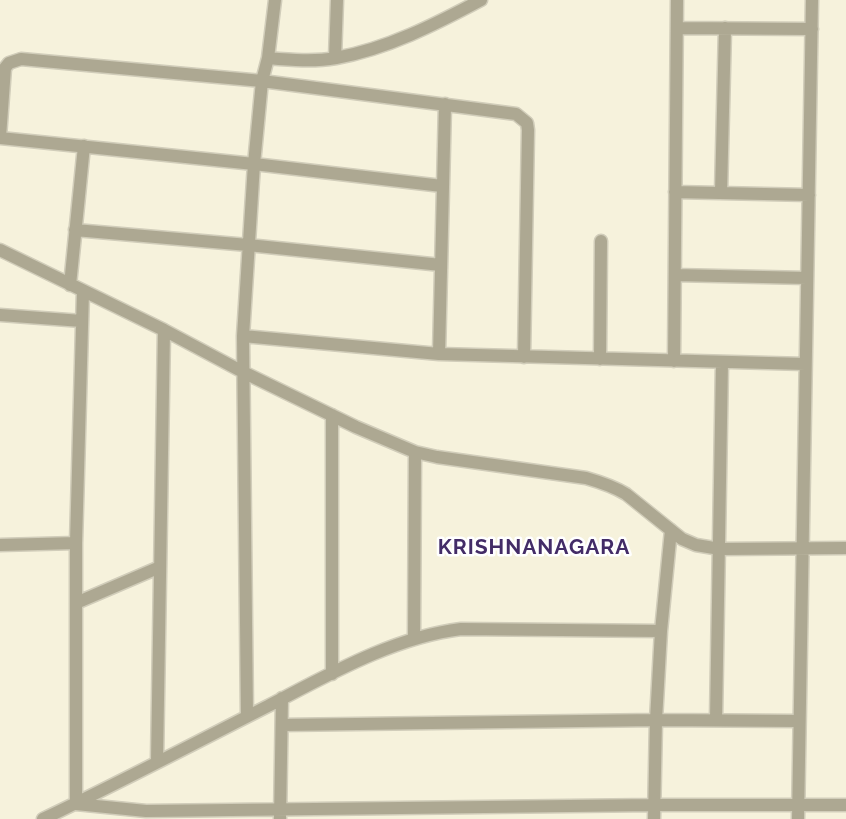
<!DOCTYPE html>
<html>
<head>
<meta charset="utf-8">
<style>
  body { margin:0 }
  canvas { display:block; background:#f6f2dc }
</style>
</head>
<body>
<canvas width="846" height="819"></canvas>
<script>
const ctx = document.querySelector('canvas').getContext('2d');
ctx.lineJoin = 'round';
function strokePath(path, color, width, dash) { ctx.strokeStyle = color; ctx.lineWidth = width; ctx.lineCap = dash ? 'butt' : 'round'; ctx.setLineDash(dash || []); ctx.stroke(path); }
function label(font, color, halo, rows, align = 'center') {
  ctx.font = font + ' Raleway,sans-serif'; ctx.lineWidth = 5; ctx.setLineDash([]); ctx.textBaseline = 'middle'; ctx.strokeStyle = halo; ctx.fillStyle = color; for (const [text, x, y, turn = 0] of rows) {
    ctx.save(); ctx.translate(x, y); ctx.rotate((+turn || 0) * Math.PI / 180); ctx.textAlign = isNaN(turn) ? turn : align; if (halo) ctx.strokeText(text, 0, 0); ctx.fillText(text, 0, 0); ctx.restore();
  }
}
const minor = new Path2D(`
  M677 28 812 29
  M268 58C291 60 314 62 336 58 387 49 436 24 481 0
  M335 58 337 0
  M0 137 5 68 9 63 21 59 262 81 516 114 527 123 528 130 524 357
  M0 138 254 164 442 186
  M675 192 809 195
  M721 193 725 28
  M75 230 248 245 441 265
  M0 250 164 330 243 372 356 427 415 452 437 457 586 478C600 482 613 486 626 494L682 539 696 545 720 549 846 548
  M675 275 807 278
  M70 285 84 146
  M83 291 76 543V804L146 811 654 805H846
  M0 315 82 321
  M243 336 439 354 805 364
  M439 354 445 104
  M600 359 601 241
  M674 361 677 0
  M0 545 76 543
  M76 603 160 567
  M414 639 415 452
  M332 674V415
  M247 716 243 336 254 164 262 81 268 58 275 0
  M716 720 722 362
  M282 725 656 720 799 721
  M157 761 164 330
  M43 819C119 783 193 744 268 706 328 675 394 637 461 629L661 631
  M280 819 282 698
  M654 819 656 720 661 631 671 530
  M798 819 812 0`);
const districtNames = [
  ["KRISHNANAGARA",534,548]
];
strokePath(minor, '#d1cdba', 15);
strokePath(minor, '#ada892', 12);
ctx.letterSpacing = '1px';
label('bold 21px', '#432c67', '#fff', districtNames);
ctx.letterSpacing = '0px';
</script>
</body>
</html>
